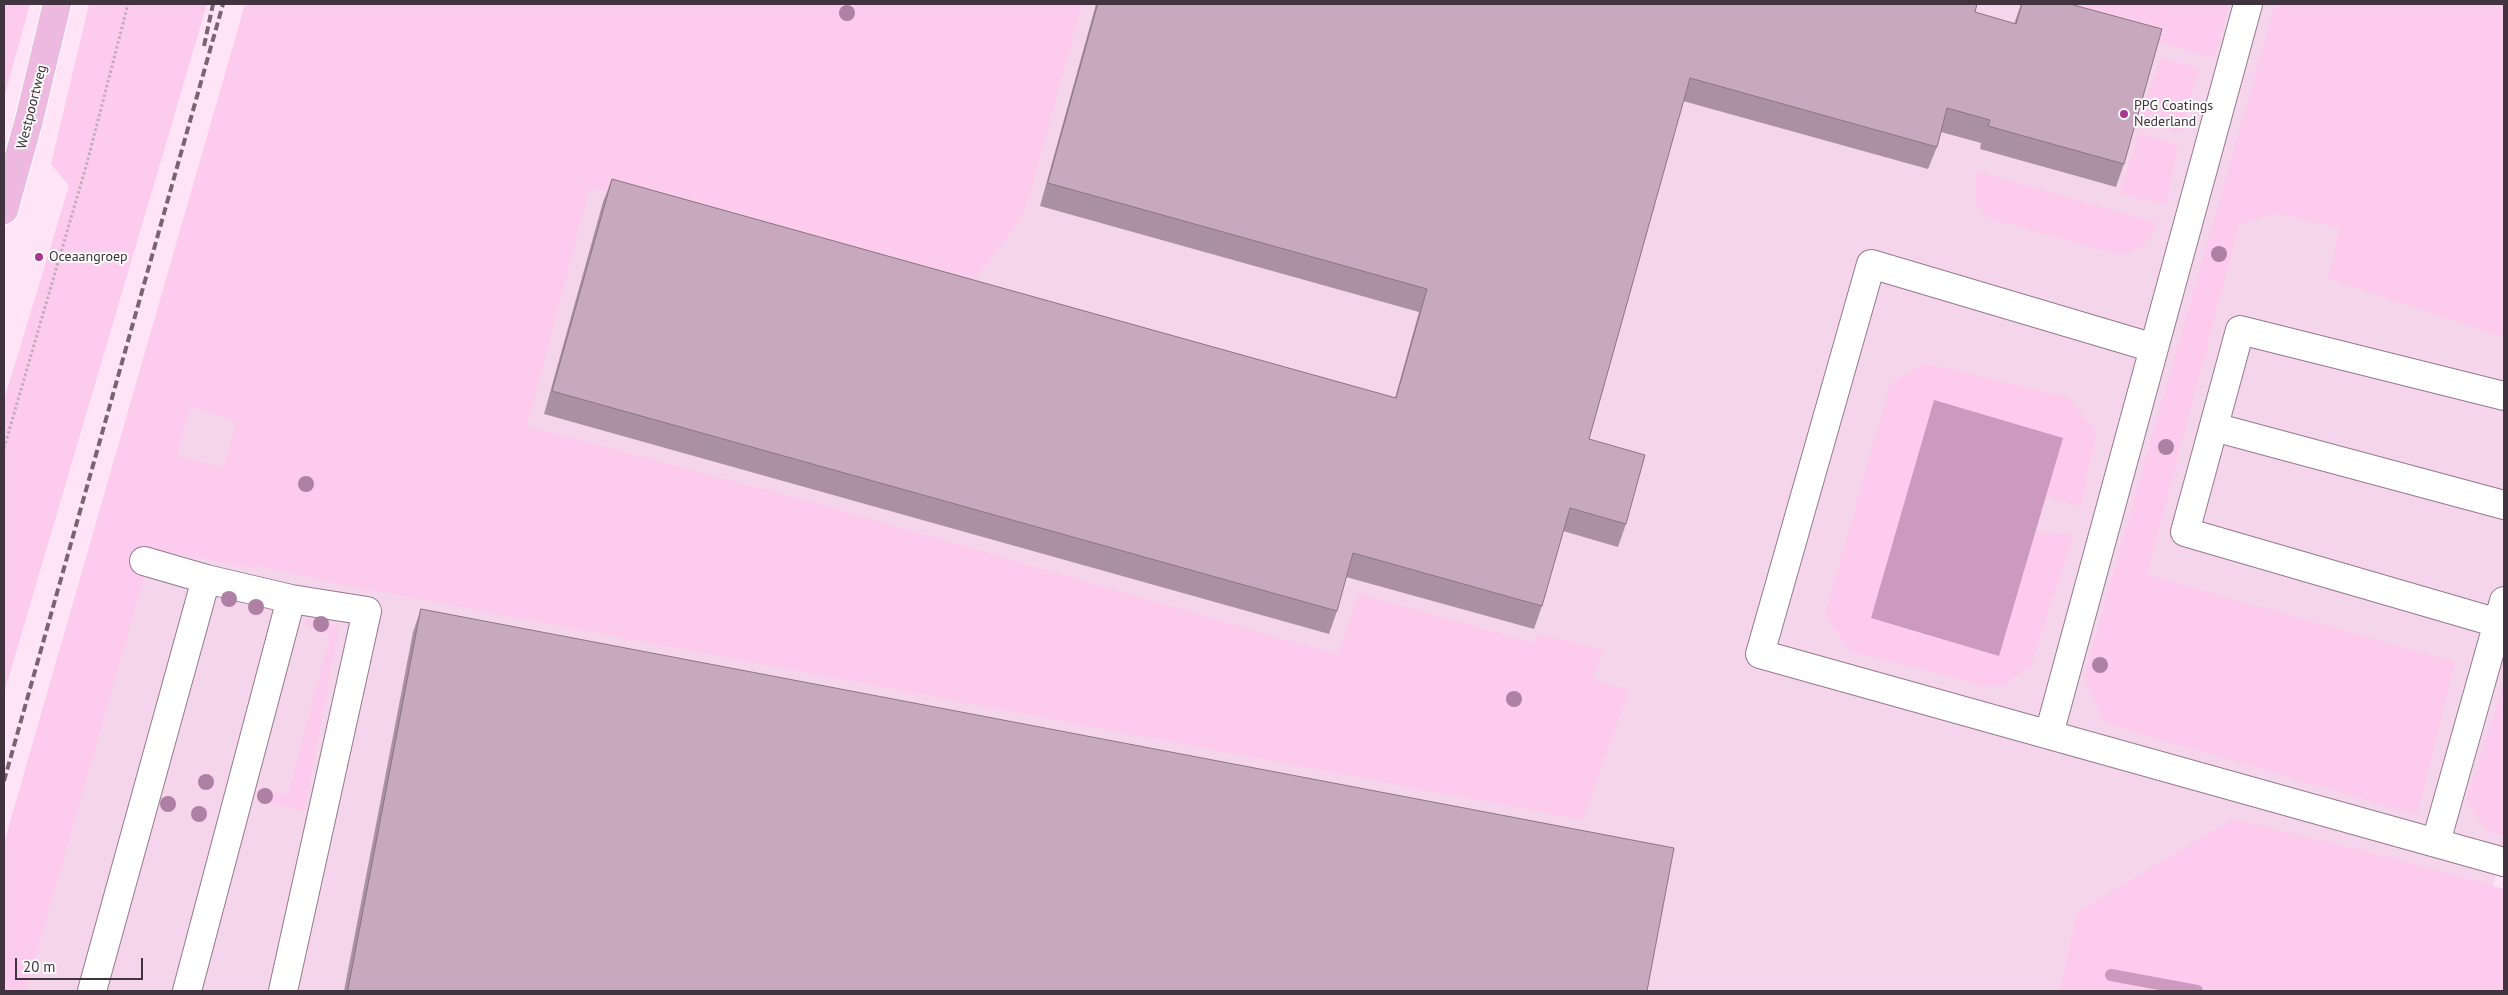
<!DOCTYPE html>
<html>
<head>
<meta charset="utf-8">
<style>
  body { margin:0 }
  #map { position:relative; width:2508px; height:995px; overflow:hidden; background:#ffe4f7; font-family:"PT Sans",sans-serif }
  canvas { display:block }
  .frame { position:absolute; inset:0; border:5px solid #41343e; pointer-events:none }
  .scale { position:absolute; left:15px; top:958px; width:128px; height:22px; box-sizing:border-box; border:2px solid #41343e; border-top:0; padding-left:6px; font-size:15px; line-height:18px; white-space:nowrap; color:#41343e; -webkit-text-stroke:4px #fbfbfb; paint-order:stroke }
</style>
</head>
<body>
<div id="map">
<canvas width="2508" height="995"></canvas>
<div class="frame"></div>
<div class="scale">20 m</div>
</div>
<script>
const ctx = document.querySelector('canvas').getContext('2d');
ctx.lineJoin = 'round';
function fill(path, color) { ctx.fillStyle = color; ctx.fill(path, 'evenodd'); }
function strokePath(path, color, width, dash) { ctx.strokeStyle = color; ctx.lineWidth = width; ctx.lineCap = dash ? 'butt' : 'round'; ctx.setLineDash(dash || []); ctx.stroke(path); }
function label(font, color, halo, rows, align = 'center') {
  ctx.font = font + ' "PT Sans",sans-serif'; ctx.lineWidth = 4; ctx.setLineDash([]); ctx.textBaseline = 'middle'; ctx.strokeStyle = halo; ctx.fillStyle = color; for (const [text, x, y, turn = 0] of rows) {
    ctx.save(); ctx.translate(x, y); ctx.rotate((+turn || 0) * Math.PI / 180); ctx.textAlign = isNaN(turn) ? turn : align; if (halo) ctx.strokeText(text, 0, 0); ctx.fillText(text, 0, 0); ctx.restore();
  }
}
const built = new Path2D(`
  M299 4H2504V845L2465 991 2076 913 2059 991H26L151 549Z`);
const green = new Path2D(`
  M4 4H30L4 98Z
  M89 4H207L4 693V400L69 186 51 164Z
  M245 4H1082L1025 212 965 292 590 187 527 426 822 505 1338 655 1358 594 1534 643 1538 634 1604 650 1592 679 1629 690 1583 820 344 585 255 565 254 568 152 549 26 991H4V843ZM190 407 236 421 224 468 177 456Z
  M2027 4H2229L2214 58Z
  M2275 4H2504V337L2328 278 2340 228 2275 213 2239 224 2147 575 2455 662 2417 815 2105 723 2084 678Z
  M2161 57 2199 69 2180 133 2140 118Z
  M2140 133 2178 145 2166 205 2119 193Z
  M1976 171 2158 223 2146 244 2121 255 1988 218 1975 203Z
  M1924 363 2070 398 2096 432 2081 507 2046 496 2062 438 1999 656 2035 532 2074 534 2031 666 2003 686 1982 685 1850 651 1825 615 1890 384Z
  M307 618 339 627 304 811 257 799 259 789 288 795 330 635 305 625Z
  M2504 684V836L2485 830 2466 801Z
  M2233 819 2392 858 2504 889V991H2059L2076 913Z`);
const water = new Path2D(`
  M1934 400 2063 438 1999 656 1871 618Z`);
const stream = new Path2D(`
  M2111 975 2197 991`);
const path = new Path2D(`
  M4 448 87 163 128 4`);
const minor = new Path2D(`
  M2154 348 2248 4
  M2214 427 2504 505
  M206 579 291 599 367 611 283 991
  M2498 623 2185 532 2240 330 2504 396
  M2049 734 2154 348 1871 264 1760 654 2504 862
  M2436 842 2504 601
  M92 991 206 579 144 561
  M187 991 291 599`);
const major = new Path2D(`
  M4 210 29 120 57 4`);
const rail = new Path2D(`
  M204 46 213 4
  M4 781 223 4`);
const trees = [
  [847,13],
  [2219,254],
  [2166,447],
  [306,484],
  [229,599],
  [256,607],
  [321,624],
  [2100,665],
  [1514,699],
  [206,782],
  [265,796],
  [168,804],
  [199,814]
];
const wall = new Path2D(`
  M1096 4H1977L1975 12 2014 24 2021 4H2070L2124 164 2116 187 1980 149 1981 143 1941 132 1937 147 1928 169 1683 101 1589 439 1626 524 1618 547 1563 531 1542 606 1534 629 1346 577 1337 611 1329 634 544 414 603 202 612 179 1395 398 1419 312 1040 206Z
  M421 609 1647 991H344L413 632Z`);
const building = new Path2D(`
  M1098 4H1977L1975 12 2016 24 2022 4H2070L2162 29 2124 164 1988 126 1990 120 1947 108 1937 147 1690 78 1589 439 1645 455 1626 524 1570 508 1542 606 1353 553 1337 611 552 391 612 179 1396 398 1427 289 1048 183Z
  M421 609 1674 848 1647 991H348Z`);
const markers = [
  [2124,114,5,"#a83692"],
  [39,257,5,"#a83692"]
];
const poiNames = [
  ["PPG Coatings",2134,106],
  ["Nederland",2134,122],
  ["Oceaangroep",49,257]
];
const streetNames = [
  ["Westpoortweg",32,107,-76]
];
fill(built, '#f5d5eb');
fill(green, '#fccbee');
fill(water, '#cc9abe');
strokePath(stream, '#cc9abe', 12);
strokePath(minor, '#96798e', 30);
strokePath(major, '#fff', 30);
strokePath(path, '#c3acbc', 3, [2.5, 2.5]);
strokePath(minor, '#fff', 28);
strokePath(major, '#eeb9e0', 28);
strokePath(rail, '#776672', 4, [8, 4]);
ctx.fillStyle = '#ae80a3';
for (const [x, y] of trees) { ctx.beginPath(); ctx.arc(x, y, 8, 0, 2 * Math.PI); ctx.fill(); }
fill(wall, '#ab90a3');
fill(building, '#c7a8be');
strokePath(building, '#8b7685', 1);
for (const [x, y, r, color] of markers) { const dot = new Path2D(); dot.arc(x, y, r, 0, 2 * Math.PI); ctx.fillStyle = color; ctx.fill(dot); strokePath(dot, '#fbfbfb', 2); }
label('14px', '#41343e', '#fbfbfb', poiNames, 'left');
label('14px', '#41343e', '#fbfbfb', streetNames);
</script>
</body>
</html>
